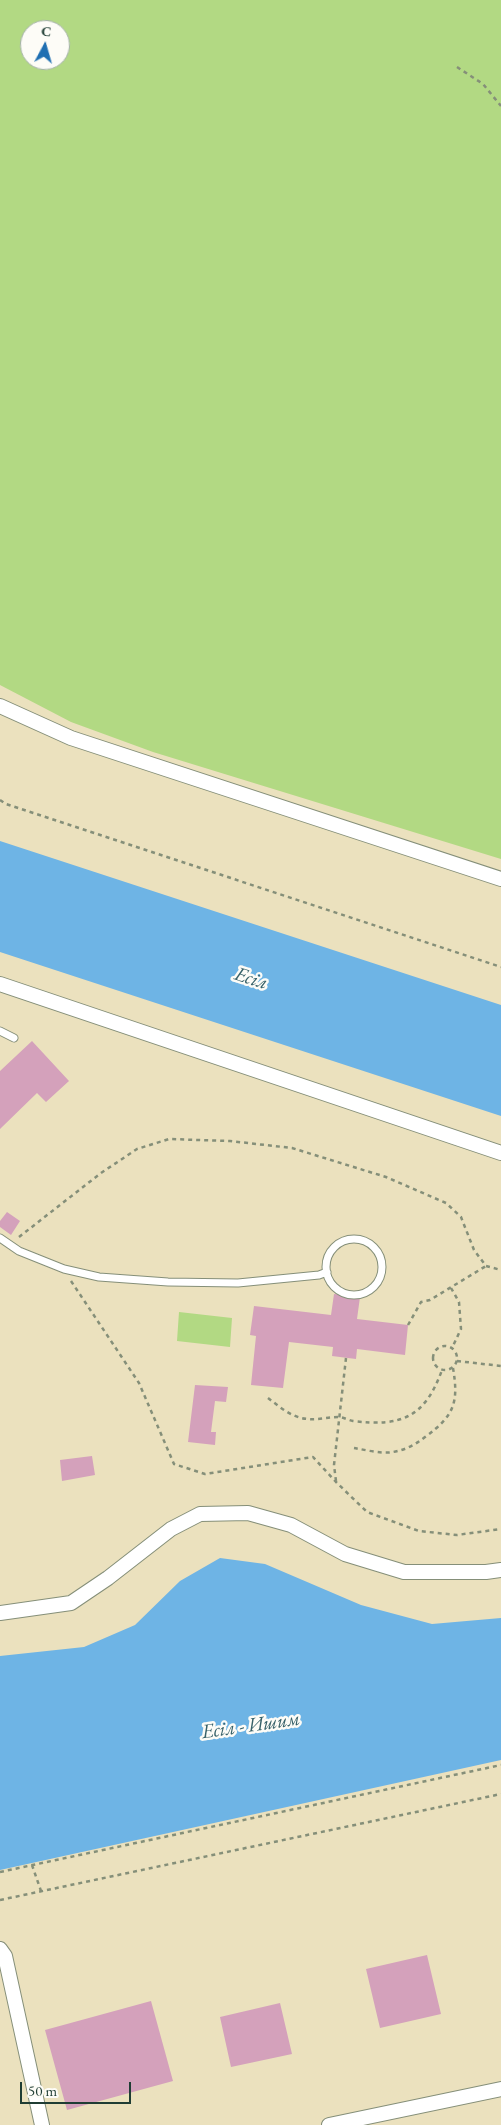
<!DOCTYPE html>
<html>
<head>
<meta charset="utf-8">
<style>
  body { margin:0 }
  #map { position:relative; width:501px; height:2125px; overflow:hidden; background:#ebe1be; font-family:"EB Garamond",serif }
  canvas { display:block }
  .north { position:absolute; left:20px; top:20px; width:50px; height:50px; box-sizing:border-box; background:#fdfcf7; border:1px solid #a4b0a9; border-radius:50%; rotate:6deg; font-size:14px; font-weight:700; line-height:20px; text-align:center; color:#1f3d34 }
  .north::after { content:''; display:block; margin:auto; width:18px; height:22px; background:#1f6fb2; clip-path:polygon(50% 0,100% 100%,50% 72%,0 100%) }
  .scale { position:absolute; left:20px; top:2082px; width:111px; height:22px; box-sizing:border-box; border:2px solid #1f3d34; border-top:0; padding-left:6px; font-size:15px; line-height:18px; white-space:nowrap; color:#1f3d34; -webkit-text-stroke:4px #fdfcf7; paint-order:stroke }
</style>
</head>
<body>
<div id="map">
<canvas width="501" height="2125"></canvas>
<div class="north">С</div>
<div class="scale">50 m</div>
</div>
<script>
const ctx = document.querySelector('canvas').getContext('2d');
ctx.lineJoin = 'round';
function fill(path, color) { ctx.fillStyle = color; ctx.fill(path, 'evenodd'); }
function strokePath(path, color, width, dash) { ctx.strokeStyle = color; ctx.lineWidth = width; ctx.lineCap = dash ? 'butt' : 'round'; ctx.setLineDash(dash || []); ctx.stroke(path); }
function label(font, color, halo, rows, align = 'center') {
  ctx.font = font + ' "EB Garamond",serif'; ctx.lineWidth = 5; ctx.setLineDash([]); ctx.textBaseline = 'middle'; ctx.strokeStyle = halo; ctx.fillStyle = color; for (const [text, x, y, turn = 0] of rows) {
    ctx.save(); ctx.translate(x, y); ctx.rotate((+turn || 0) * Math.PI / 180); ctx.textAlign = isNaN(turn) ? turn : align; if (halo) ctx.strokeText(text, 0, 0); ctx.fillText(text, 0, 0); ctx.restore();
  }
}
const green = new Path2D(`
  M0 0H501V859L153 752 71 722 0 685ZM30 30H60V60H30Z
  M179 1312 232 1318 230 1347 177 1341Z`);
const water = new Path2D(`
  M0 841 501 1005V1116L0 952Z
  M220 1558 265 1564 361 1605 432 1624 501 1618V1760L0 1870V1656L84 1647 135 1625 180 1581Z`);
const building = new Path2D(`
  M32 1041 69 1081 46 1102 37 1093 0 1129V1071Z
  M7 1212 20 1221 11 1235 0 1227V1221Z
  M334 1294 360 1297 357 1319 408 1325 405 1355 357 1349 356 1359 332 1356 333 1347 289 1342 283 1388 251 1385 256 1336 250 1335 254 1306 331 1315Z
  M195 1385 228 1387 226 1402 215 1401 211 1432H216L215 1445 188 1442Z
  M92 1456 95 1475 62 1481 60 1460Z
  M427 1955 441 2014 380 2028 366 1969Z
  M151 2001 173 2081 67 2110 45 2030Z
  M280 2003 292 2054 231 2067 220 2017Z`);
const path = new Path2D(`
  M457 67 483 84 501 106
  M0 800 6 804 501 967
  M19 1237 101 1173 137 1149 169 1139 230 1141 292 1148 386 1177 446 1203 461 1217 474 1250 486 1266 501 1270
  M71 1281 139 1383 174 1464 205 1474 313 1457 336 1482 367 1512 419 1531 457 1535 501 1529
  M451 1288 459 1302 461 1329 452 1348
  M408 1325 421 1302 430 1300 486 1266
  M433 1358a12 12 0 1 1 24 0a12 12 0 1 1-24 0Z
  M457 1361 501 1366
  M268 1398C280 1407 292 1418 308 1419 318 1420 328 1417 338 1417 343 1417 348 1420 353 1421 402 1427 425 1417 442 1370
  M354 1448C366 1450 381 1454 393 1452 405 1450 415 1445 425 1437 454 1416 459 1403 453 1368
  M336 1481 334 1465 346 1358
  M32 1865 41 1891
  M0 1872 501 1765
  M0 1900 501 1794`);
const service = new Path2D(`
  M0 1031 14 1038
  M0 1238 19 1251 64 1269 99 1277 168 1282 238 1283 319 1275 327 1272
  M326 1267a28 28 0 1 1 56 0a28 28 0 1 1-56 0Z`);
const minor = new Path2D(`
  M0 706 71 738 501 879
  M0 984 501 1153
  M0 1613 71 1603 108 1578 171 1529 200 1514 248 1513 291 1525 345 1554 404 1572H486L501 1570
  M0 1949 5 1956 42 2125
  M329 2125 501 2089`);
const waterNames = [
  ["Есіл",251,979,18],
  ["Есіл - Ишим",251,1726,-8]
];
fill(green, '#b2d983');
fill(water, '#6eb4e5');
fill(building, '#d4a1bb');
strokePath(service, '#858f79', 9);
strokePath(minor, '#858f79', 16);
strokePath(path, '#858f79', 2.5, [4, 4]);
strokePath(service, '#fff', 7);
strokePath(minor, '#fff', 14);
label('italic 20px', '#376169', '#fdfcf7', waterNames);
</script>
</body>
</html>
